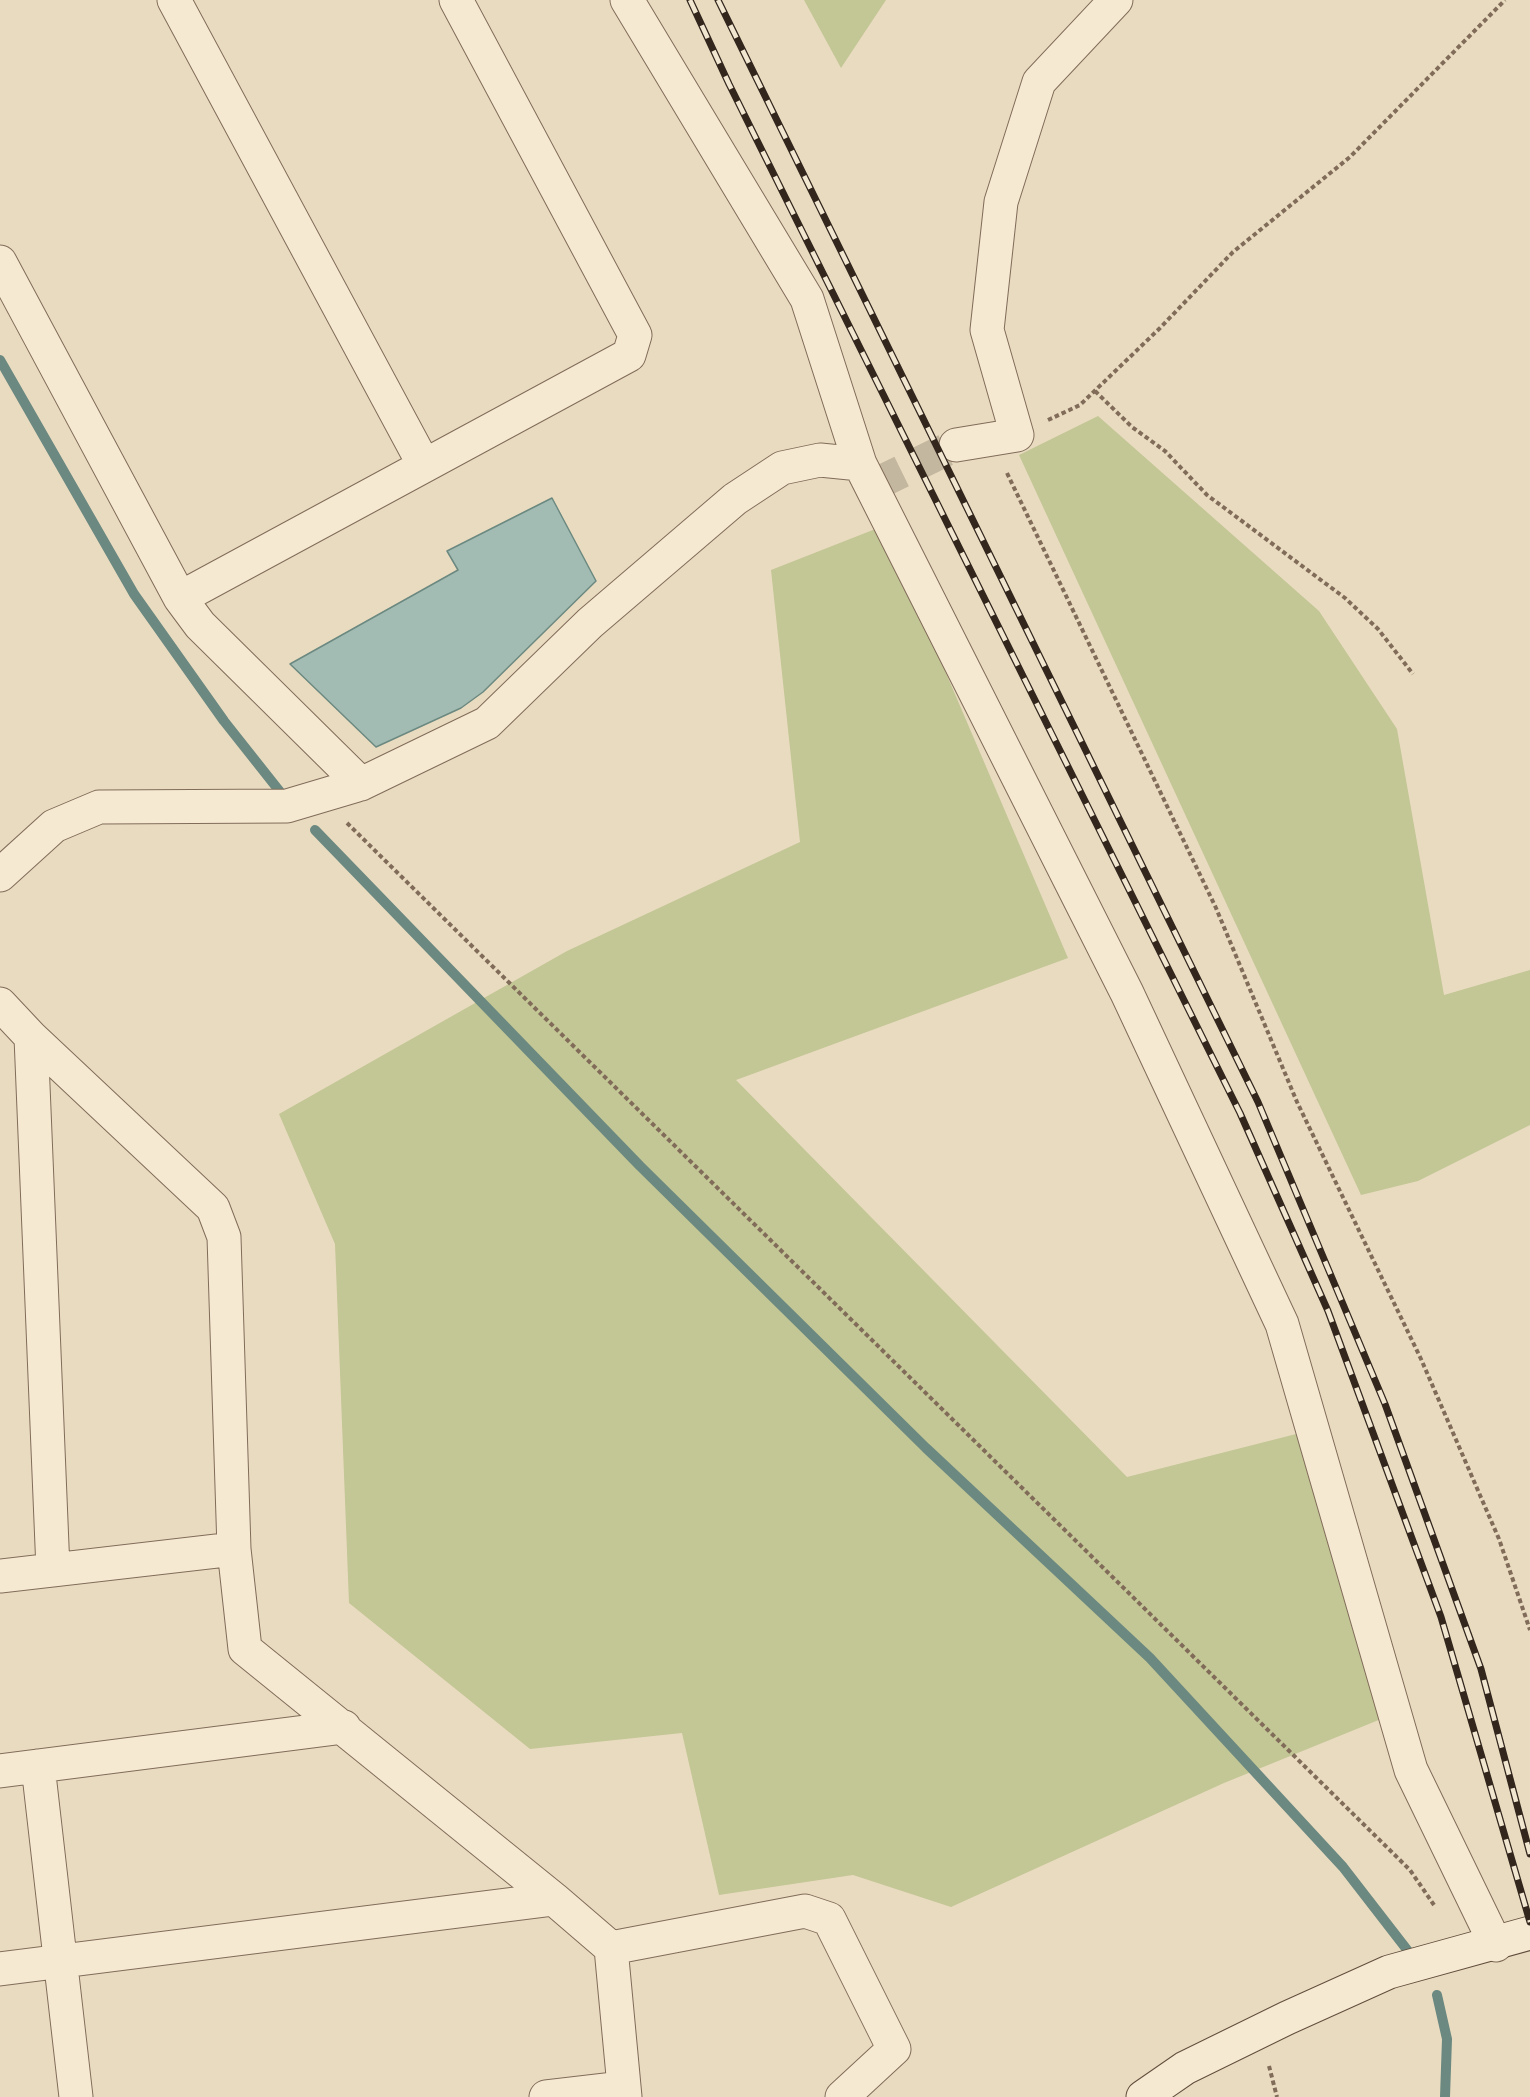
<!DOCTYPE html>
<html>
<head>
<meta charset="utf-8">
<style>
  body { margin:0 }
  canvas { display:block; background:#e9dbc0 }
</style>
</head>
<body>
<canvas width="1530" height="2097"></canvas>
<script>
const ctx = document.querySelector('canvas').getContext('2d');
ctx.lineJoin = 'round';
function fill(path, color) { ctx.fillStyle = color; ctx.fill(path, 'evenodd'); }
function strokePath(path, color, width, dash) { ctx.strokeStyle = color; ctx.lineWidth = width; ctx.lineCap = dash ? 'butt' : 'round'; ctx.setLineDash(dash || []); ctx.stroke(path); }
const green = new Path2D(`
  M804 0H886L841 68Z
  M1098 416 1319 611 1397 729 1444 995 1530 970V1125L1418 1181 1361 1195 1019 455Z
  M883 526 1068 958 736 1080 1127 1477 1304 1432 1386 1717 1224 1783 951 1907 853 1875 719 1895 682 1733 530 1749 349 1603 335 1244 279 1114 567 951 800 842 771 570Z`);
const water = new Path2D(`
  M552 498 596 581 483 692 461 708 376 747 290 664 458 570 447 551Z`);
const stream = new Path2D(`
  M0 360 134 594 224 721 281 793
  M315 830 640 1166 926 1448 1150 1658 1343 1867 1408 1951
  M1437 1995 1447 2039 1445 2097`);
const streetTunnel = new Path2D(`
  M872 486 956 445`);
const path = new Path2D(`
  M1095 391 1132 427 1165 451 1207 495 1345 598 1378 629 1413 674
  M1048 420 1080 405 1160 328 1233 252 1350 157 1505 0
  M1007 473 1216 908 1297 1102 1421 1359 1499 1539 1530 1630
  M347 823 1410 1870 1434 1905
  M1269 2066 1277 2097`);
const street = new Path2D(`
  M174 0 424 465
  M627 0 807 299 860 464 1127 993 1282 1324 1411 1770 1496 1945
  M0 262 180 598 200 625 361 784
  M956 445 1017 435 987 330 1001 202 1039 82 1116 0
  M180 598 629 355 635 335 456 0
  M0 875 54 826 99 807 287 806 361 784 487 723 590 623 735 499 782 468 820 460 860 464
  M0 1004 31 1037 213 1208 224 1237 234 1549 245 1649 554 1899 611 1948 625 2097
  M31 1037 53 1570
  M0 1576 234 1549
  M38 1766 76 2097
  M0 1771 344 1727
  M611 1948 805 1911 829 1919 894 2049 842 2097
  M0 1969 554 1899
  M546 2097 623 2088`);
const secondary = new Path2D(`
  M1143 2097 1185 2068 1287 2018 1389 1972 1530 1933`);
const rail = new Path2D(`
  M690 0 729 84 1240 1113 1328 1311 1441 1617 1530 1922
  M718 0 1258 1102 1385 1404 1481 1669 1530 1854`);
fill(green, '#c3c695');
fill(water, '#a3bcb3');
strokePath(water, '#6b8980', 1.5);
strokePath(stream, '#6b8980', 10);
strokePath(streetTunnel, '#c4b79f', 33, [33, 16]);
strokePath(street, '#816c5a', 35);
strokePath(secondary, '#624e3d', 35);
strokePath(path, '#816c5a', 4, [4.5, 3]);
strokePath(street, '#f5e9d2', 33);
strokePath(secondary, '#f5e9d2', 33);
strokePath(rail, '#32261d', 7);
strokePath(rail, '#f1e6cf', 4.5, [14]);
</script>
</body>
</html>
